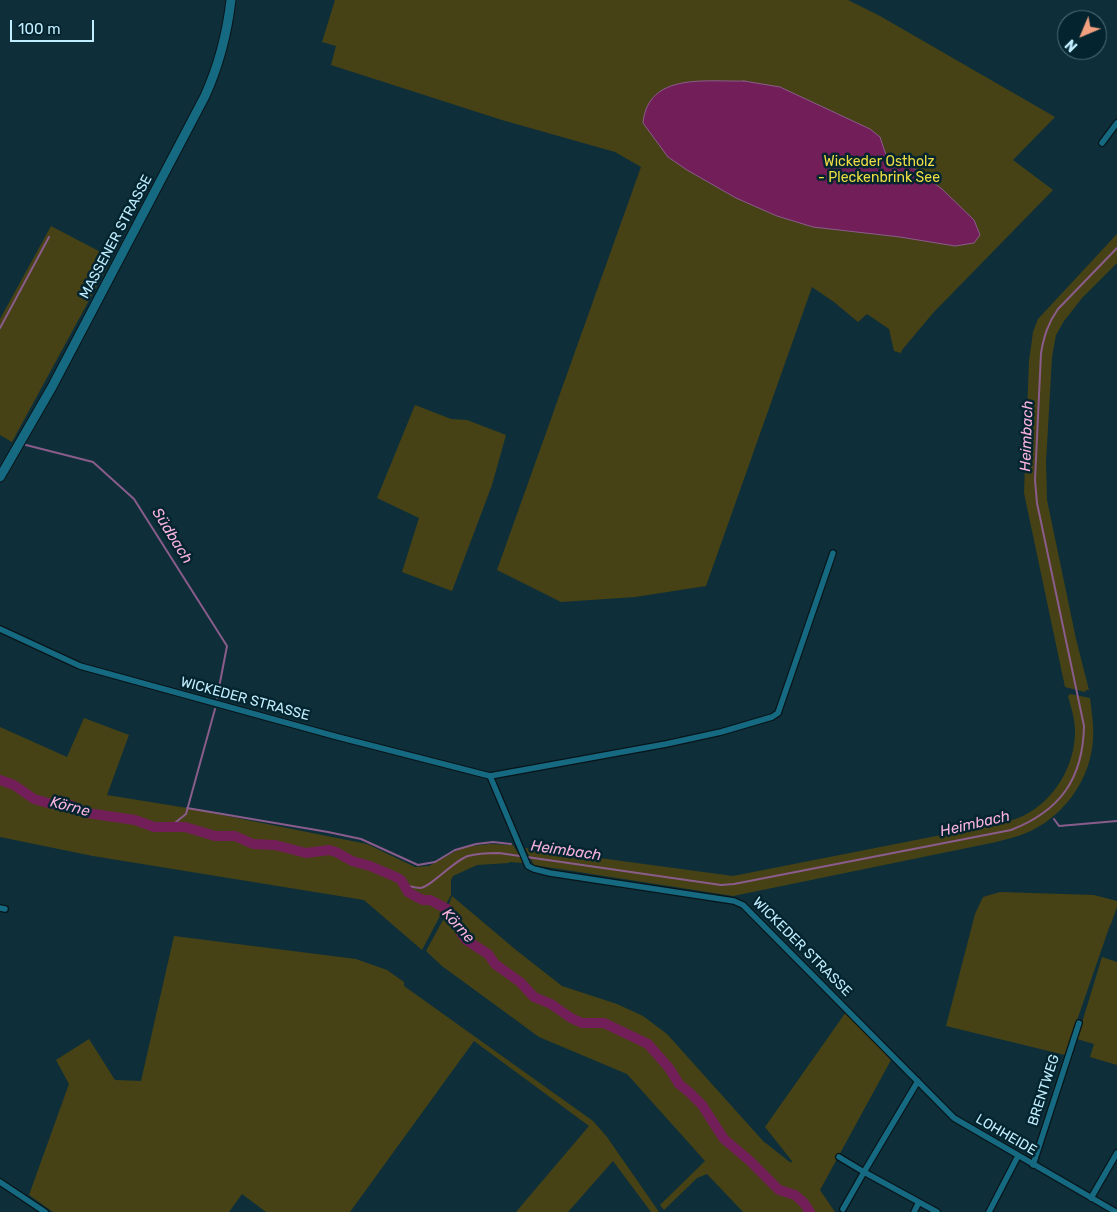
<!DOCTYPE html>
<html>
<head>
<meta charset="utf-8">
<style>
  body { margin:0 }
  #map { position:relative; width:1117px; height:1212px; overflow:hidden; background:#0e2f39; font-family:Rubik,sans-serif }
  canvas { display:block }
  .north { position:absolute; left:1057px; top:10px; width:50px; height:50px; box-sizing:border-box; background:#04252f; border:1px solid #507582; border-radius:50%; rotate:225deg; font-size:14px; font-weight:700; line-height:20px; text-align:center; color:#c1eeff }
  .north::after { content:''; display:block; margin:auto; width:18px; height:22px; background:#f2a080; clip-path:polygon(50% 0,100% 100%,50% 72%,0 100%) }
  .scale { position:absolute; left:10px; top:20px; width:84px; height:22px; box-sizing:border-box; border:2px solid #c1eeff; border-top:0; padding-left:6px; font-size:15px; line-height:18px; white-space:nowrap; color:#c1eeff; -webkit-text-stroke:4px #04252f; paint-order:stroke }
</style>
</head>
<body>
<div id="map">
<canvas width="1117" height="1212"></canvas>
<div class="north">N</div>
<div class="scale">100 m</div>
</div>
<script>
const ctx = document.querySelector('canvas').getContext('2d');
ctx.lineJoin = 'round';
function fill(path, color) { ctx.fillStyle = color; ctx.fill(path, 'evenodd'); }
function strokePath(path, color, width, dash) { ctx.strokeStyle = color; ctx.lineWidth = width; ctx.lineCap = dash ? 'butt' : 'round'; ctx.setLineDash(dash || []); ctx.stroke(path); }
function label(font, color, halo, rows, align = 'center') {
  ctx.font = font + ' Rubik,sans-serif'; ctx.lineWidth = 5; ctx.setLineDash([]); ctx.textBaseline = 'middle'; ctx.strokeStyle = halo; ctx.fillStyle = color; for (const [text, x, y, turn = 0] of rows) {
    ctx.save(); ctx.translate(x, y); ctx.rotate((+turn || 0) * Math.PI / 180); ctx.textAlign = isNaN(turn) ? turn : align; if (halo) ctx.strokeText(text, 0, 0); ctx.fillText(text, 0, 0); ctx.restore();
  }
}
const green = new Path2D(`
  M335 0H848L880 16 1055 117 1013 160 1053 190 933 313 902 350 901 353 894 351 889 329 867 314 858 322 834 302 812 287 706 586 635 597 561 602 497 570 641 167 615 152 502 120 331 65 336 46 322 42Z
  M51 226 112 258 12 442 0 435V319Z
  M1117 234V263L1082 298 1064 321 1056 335 1052 357 1046 462 1047 500 1076 639 1089 690H1086L1085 692 1065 687 1024 493 1029 361 1033 332 1038 319Z
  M415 405 451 419 467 420 506 435 492 485 452 591 402 572 419 518 377 498Z
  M1070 694 1090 698C1092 715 1095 732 1092 748 1087 785 1060 819 1026 833 1017 837 1006 839 996 842L733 896 534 865 525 848 733 876 982 827C995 824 1010 822 1023 816 1055 800 1075 766 1075 731 1075 719 1071 707 1068 696Z
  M84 718 129 735 107 795 187 808 367 844 415 867 429 866 463 847 490 844 513 845 524 863 509 862V863L477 865 453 876 451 880V895L422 950 364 900 93 856 0 837V727L67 757Z
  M1000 892 1094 895 1117 901V907L1111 924 1110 925 1065 1055 946 1026 975 914 983 897Z
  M452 896 516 950 562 986 617 1004 643 1016 667 1034 763 1141 791 1163 792 1161 765 1127 846 1012 886 1053V1055L891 1060 820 1190 835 1212H743L707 1174 697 1178 664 1210 660 1205 705 1161 627 1074 539 1037 442 966 426 951 443 920Z
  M174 936 356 959 387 970 404 982V986L593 1121 607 1137 659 1212H651L613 1161 568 1212H516L589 1126 474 1041 350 1212H266L242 1194 229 1212H53L29 1195 69 1084 56 1060 89 1039 115 1080 141 1081Z
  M1102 957 1117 962V1065L1090 1057 1094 1044 1077 1039Z`);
const water = new Path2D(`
  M744 81 780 87 870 129 880 137 886 155 889 158 901 159 942 189 974 220 980 235 974 243 955 246 900 237 813 227 777 216 736 198 687 170 668 157 643 123C648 72 706 82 744 81Z`);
const stream = new Path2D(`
  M0 328 49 237
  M26 445 93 462 134 499 227 646 217 698
  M187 808 328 832 361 839 418 865 435 862 455 850 476 844 493 842 511 844
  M1054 819 1059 826 1117 821
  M171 826 186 814 215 709
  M404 885C409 886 415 888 420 888 430 888 453 861 468 856 478 853 489 853 499 853L721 885 734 884 1011 830C1060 811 1083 779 1084 726L1037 503 1035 480 1041 353C1044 336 1048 323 1058 309L1117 248`);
const river = new Path2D(`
  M0 780 14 785 34 799 52 804 70 805 87 813 135 820 154 827H185L215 836H235L253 844 275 845 306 853 329 850 336 852 352 861 370 866 396 877 401 880 408 892 413 895 423 900H430L447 909 455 918 461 933 466 940 488 954 495 964 520 982 534 997 551 1004 571 1018 582 1023H604L648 1044 669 1068 679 1084 690 1093 702 1105 724 1139 750 1161 779 1190 795 1195 804 1203 810 1212`);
const street = new Path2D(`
  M1102 143 1117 123
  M0 629 80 666 338 737 490 776 666 744 721 732 772 717 778 713 833 553
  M490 776 528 866 534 869 550 873 734 901 743 905 954 1118 1116 1212
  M0 908 5 909
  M918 1081 864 1172 937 1212
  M839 1157 864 1172 843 1209
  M1033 1165 1079 1023
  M0 1182 45 1212
  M1091 1198 1117 1153
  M914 1212 919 1202
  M989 1212 1018 1156`);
const secondary = new Path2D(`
  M0 477 52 387 205 96C219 65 227 34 231 0`);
const parkNames = [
  ["Wickeder Ostholz",879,162],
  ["- Pleckenbrink See",879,178]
];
const streetNames = [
  ["MASSENER STRASSE",116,237,-62],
  ["WICKEDER STRASSE",245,699,15],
  ["WICKEDER STRASSE",802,947,45],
  ["BRENTWEG",1044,1090,-72],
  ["LOHHEIDE",1006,1135,30]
];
const waterNames = [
  ["Heimbach",1027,436,-88],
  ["Südbach",172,536,58],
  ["Körne",70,807,15],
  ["Heimbach",975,824,-13],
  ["Heimbach",566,851,8],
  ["Körne",458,926,48]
];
fill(green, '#474215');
fill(water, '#721e59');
strokePath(water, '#8a5c8b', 1);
strokePath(stream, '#8a5c8b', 2);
strokePath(river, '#721e59', 10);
strokePath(street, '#081519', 8);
strokePath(secondary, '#081519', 11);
strokePath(street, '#156981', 5.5);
strokePath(secondary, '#156981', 9);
label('14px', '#efdd45', '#04252f', parkNames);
label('14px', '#c1eeff', '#04252f', streetNames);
label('italic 15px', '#f9b2de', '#04252f', waterNames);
</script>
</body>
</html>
